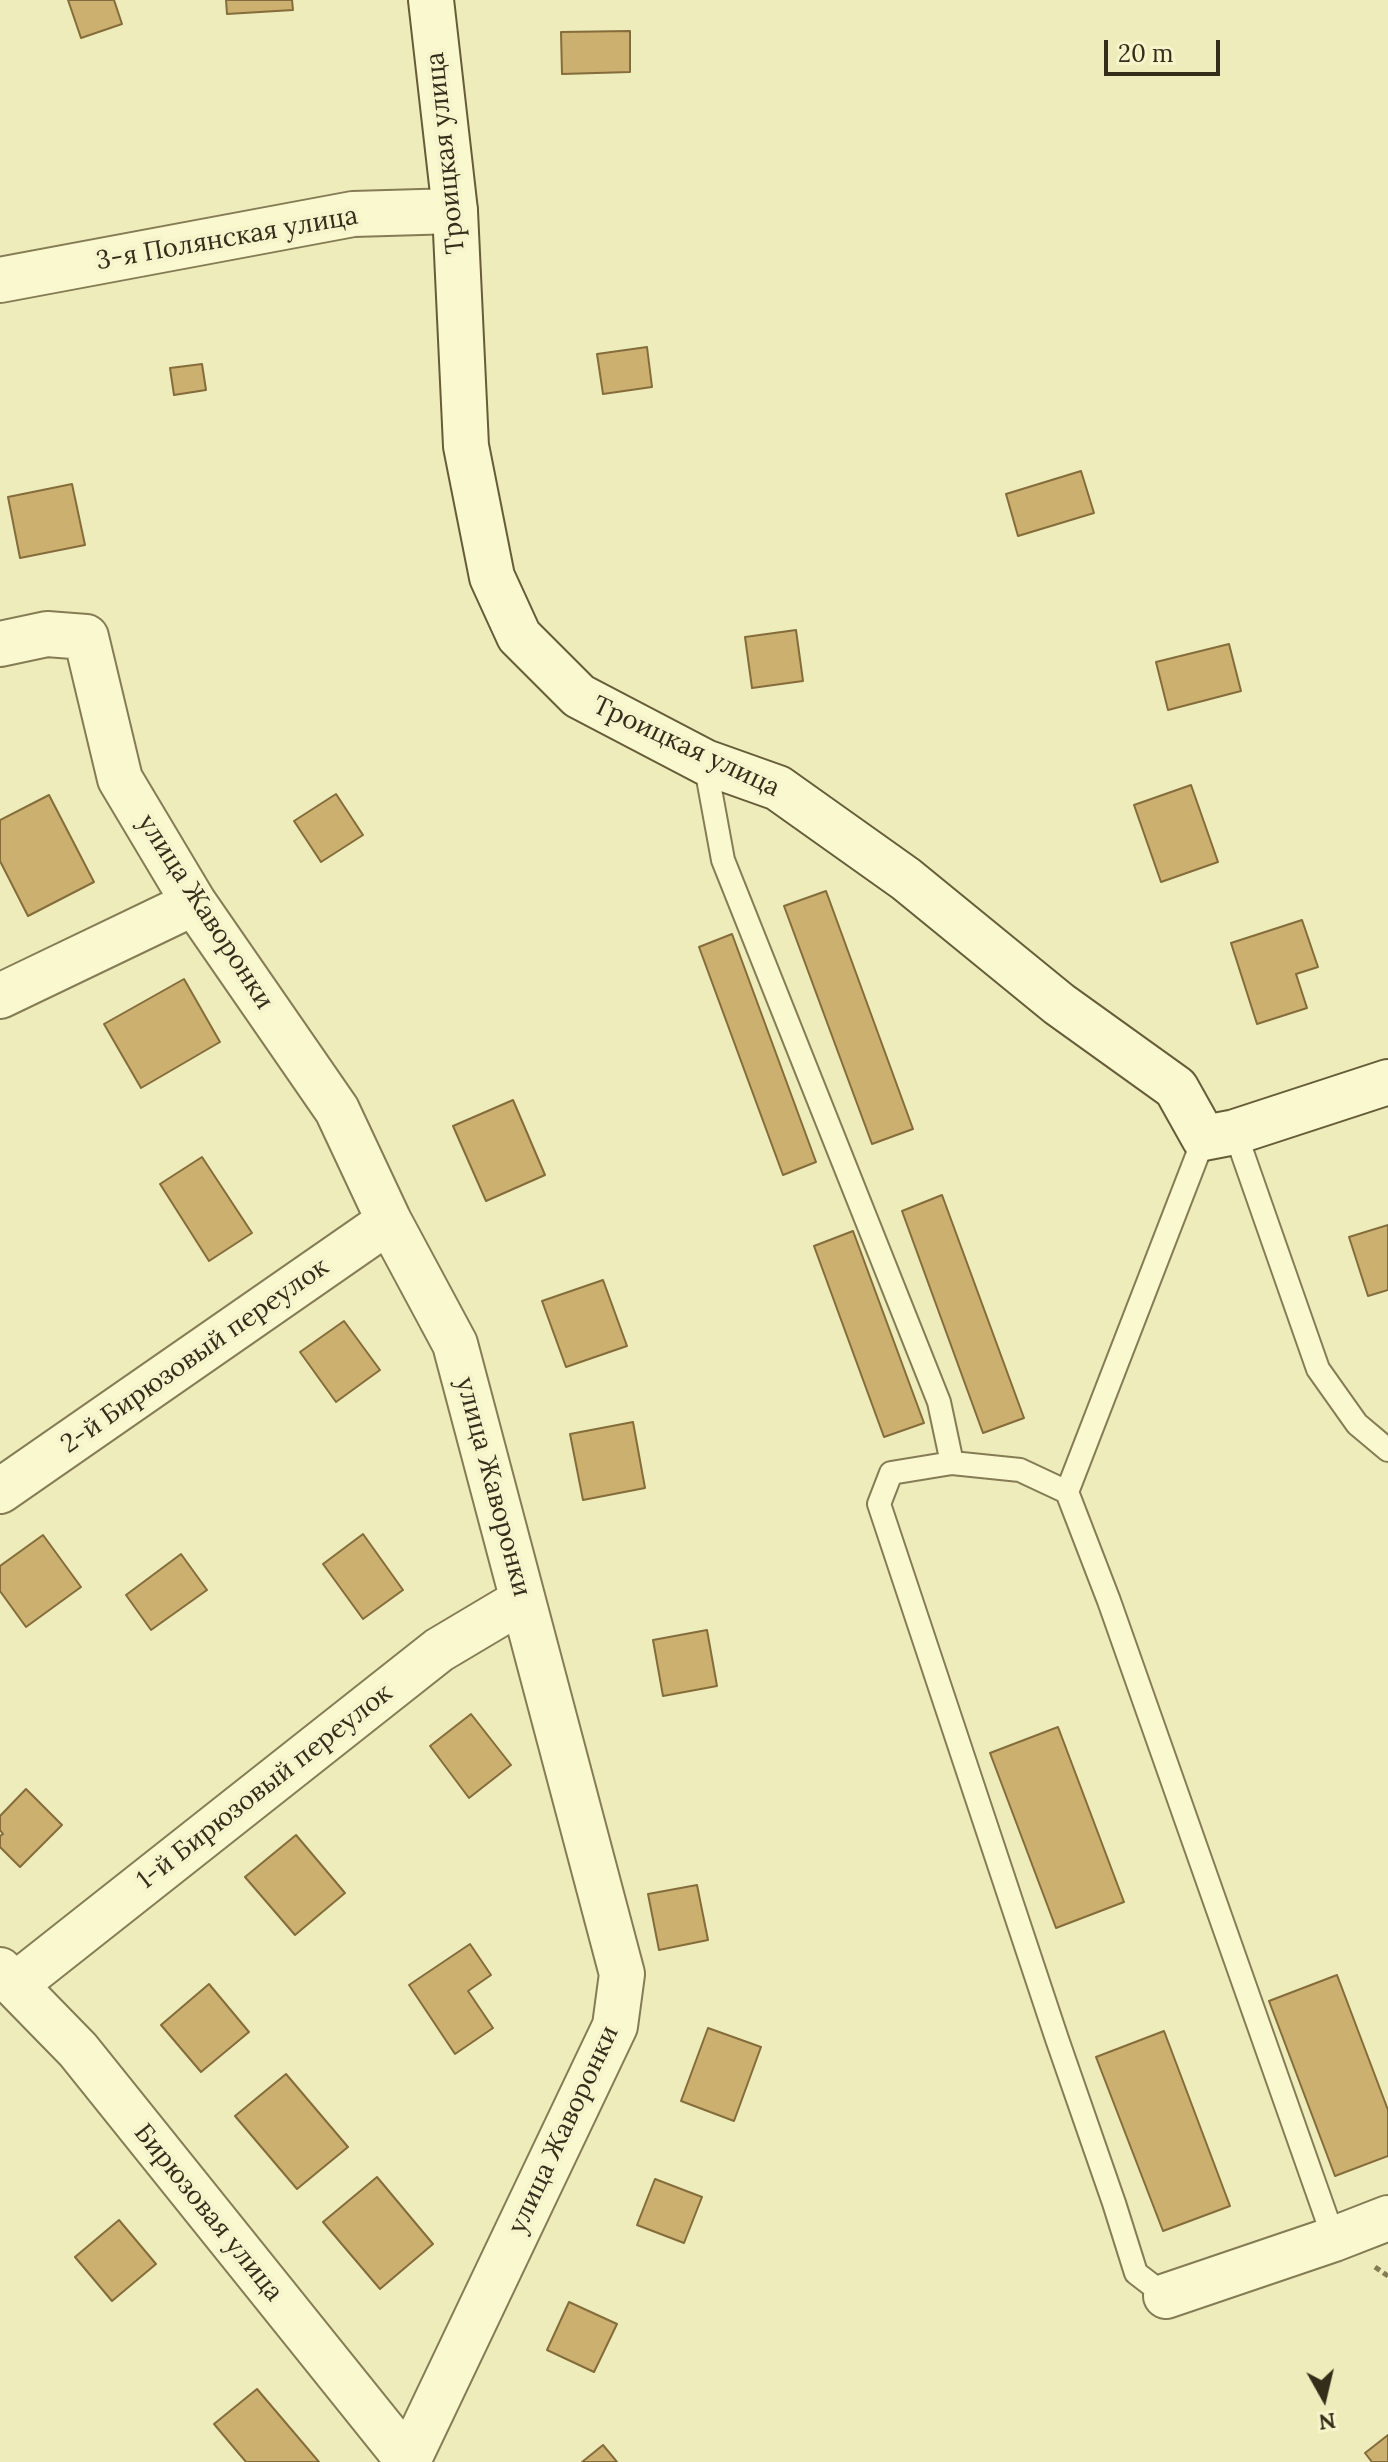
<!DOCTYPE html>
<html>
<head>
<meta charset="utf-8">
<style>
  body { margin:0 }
  #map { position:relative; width:1388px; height:2462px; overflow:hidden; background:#eeecbb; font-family:Lora,serif }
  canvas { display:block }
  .north { position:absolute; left:1284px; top:2358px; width:80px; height:80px; -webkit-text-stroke:6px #f5f4cb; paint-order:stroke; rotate:172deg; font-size:22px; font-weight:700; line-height:32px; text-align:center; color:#332d1a }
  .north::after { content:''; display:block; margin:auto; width:28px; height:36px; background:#332d1a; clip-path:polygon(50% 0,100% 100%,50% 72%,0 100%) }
  .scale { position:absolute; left:1104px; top:40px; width:116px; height:36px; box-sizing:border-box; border:4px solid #332d1a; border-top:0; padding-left:10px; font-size:24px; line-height:28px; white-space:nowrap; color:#332d1a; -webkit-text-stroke:6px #f5f4cb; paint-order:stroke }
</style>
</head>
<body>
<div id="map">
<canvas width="1388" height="2462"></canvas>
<div class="north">N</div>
<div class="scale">20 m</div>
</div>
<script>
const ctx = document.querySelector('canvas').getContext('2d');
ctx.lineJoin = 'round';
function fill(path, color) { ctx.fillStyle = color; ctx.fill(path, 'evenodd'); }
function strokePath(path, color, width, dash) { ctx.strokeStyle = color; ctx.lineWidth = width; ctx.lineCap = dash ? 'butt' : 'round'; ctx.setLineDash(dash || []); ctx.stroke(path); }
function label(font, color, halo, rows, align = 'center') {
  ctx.font = font + ' Lora,serif'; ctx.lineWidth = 8; ctx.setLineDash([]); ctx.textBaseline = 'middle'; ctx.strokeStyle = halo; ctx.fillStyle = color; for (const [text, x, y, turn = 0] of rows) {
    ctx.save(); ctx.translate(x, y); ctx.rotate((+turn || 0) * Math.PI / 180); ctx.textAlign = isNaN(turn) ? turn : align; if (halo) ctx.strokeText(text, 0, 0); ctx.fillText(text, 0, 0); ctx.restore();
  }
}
const building = new Path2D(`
  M68 0H114L122 24 81 38Z
  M226 0H292L293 10 227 14Z
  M630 31V72L562 74 561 32Z
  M647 347 652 387 603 394 597 354Z
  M202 364 206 390 174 395 170 368Z
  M1081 471 1094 513 1018 536 1006 494Z
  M72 484 85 545 20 558 8 497Z
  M796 630 803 681 752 688 745 637Z
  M1229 644 1241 691 1168 710 1156 662Z
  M1191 785 1218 862 1161 882 1134 805Z
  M336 794 363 835 321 862 294 821Z
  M49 795 94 882 28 916 0 861V820Z
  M826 891 913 1129 872 1144 784 906Z
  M1302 920 1318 967 1296 974 1307 1008 1257 1024 1231 943Z
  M732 934 816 1162 783 1175 699 947Z
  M184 979 220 1042 141 1088 104 1024Z
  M513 1100 545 1175 486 1201 453 1126Z
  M202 1157 252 1233 209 1261 160 1184Z
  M942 1195 1024 1418 983 1433 902 1211Z
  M1388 1225V1290L1368 1296 1349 1237Z
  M853 1231 924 1423 884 1437 814 1246Z
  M603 1280 627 1346 566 1367 542 1301Z
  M344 1321 380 1370 336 1402 300 1352Z
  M633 1422 645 1488 583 1500 570 1434Z
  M363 1534 403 1590 363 1619 323 1564Z
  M43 1535 81 1587 26 1627 0 1591V1566Z
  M181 1554 207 1590 151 1630 126 1595Z
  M707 1630 717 1686 663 1696 653 1640Z
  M471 1714 511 1765 469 1798 430 1746Z
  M1058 1727 1124 1902 1056 1928 990 1753Z
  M26 1789 62 1825 20 1867 0 1847V1836L3 1834 0 1830V1816Z
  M296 1835 345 1893 295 1935 245 1877Z
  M697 1885 708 1940 659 1950 648 1894Z
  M470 1944 491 1975 468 1991 493 2028 455 2054 409 1985Z
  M1337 1975 1388 2110V2156L1335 2176 1269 2001Z
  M209 1984 249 2032 201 2072 161 2025Z
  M708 2028 761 2047 734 2121 681 2101Z
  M1164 2031 1230 2206 1163 2231 1096 2057Z
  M286 2074 348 2147 297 2189 235 2116Z
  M377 2177 433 2244 380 2289 323 2222Z
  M655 2179 702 2197 684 2243 637 2225Z
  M119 2220 156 2264 112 2301 75 2257Z
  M569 2302 617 2324 594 2372 547 2350Z
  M257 2389 319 2462H246L214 2424Z
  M1388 2435V2462H1372L1365 2453Z
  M603 2445 617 2462H582Z`);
const path = new Path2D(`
  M1375 2267 1388 2276`);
const lane = new Path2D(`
  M705 762 723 860 939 1402 952 1463
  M1235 1132 1318 1369 1357 1424 1388 1450
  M1204 1138 1067 1492 1109 1601 1334 2239
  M1067 1492 1020 1470 952 1463 891 1473 879 1504 1057 2039 1114 2203 1136 2273 1166 2296`);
const street = new Path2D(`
  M0 280 353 214 455 211
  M0 644 47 634 86 637 120 779 194 903 337 1110 389 1221 455 1344 622 1974 615 2026 408 2461
  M0 996 194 903
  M0 1491 389 1221
  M0 1970 78 2050 409 2462
  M15 1985 439 1650 523 1600
  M1166 2296 1334 2239 1388 2218`);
const secondary = new Path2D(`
  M431 0 455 211 466 446 492 577 519 636 579 696 705 762 778 788 906 879 1059 1004 1176 1088 1204 1138 1235 1132 1388 1082`);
const streetNames = [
  ["Троицкая улица",446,153,-96],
  ["3-я Полянская улица",227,239,-10],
  ["Троицкая улица",686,747,25],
  ["улица Жаворонки",205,912,57],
  ["2-й Бирюзовый переулок",195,1356,-35],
  ["улица Жаворонки",493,1487,75],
  ["1-й Бирюзовый переулок",265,1787,-38],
  ["улица Жаворонки",564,2130,-65],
  ["Бирюзовая улица",208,2213,51]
];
fill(building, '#ccb070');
strokePath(building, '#846c3b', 2);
strokePath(lane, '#857b55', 26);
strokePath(street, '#857b55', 48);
strokePath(secondary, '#665c39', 48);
strokePath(path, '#857b55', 5, [6, 4]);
strokePath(lane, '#f9f8ce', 22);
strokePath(street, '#f9f8ce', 44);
strokePath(secondary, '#f9f8ce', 44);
label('26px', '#332d1a', '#f5f4cb', streetNames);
</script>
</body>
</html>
